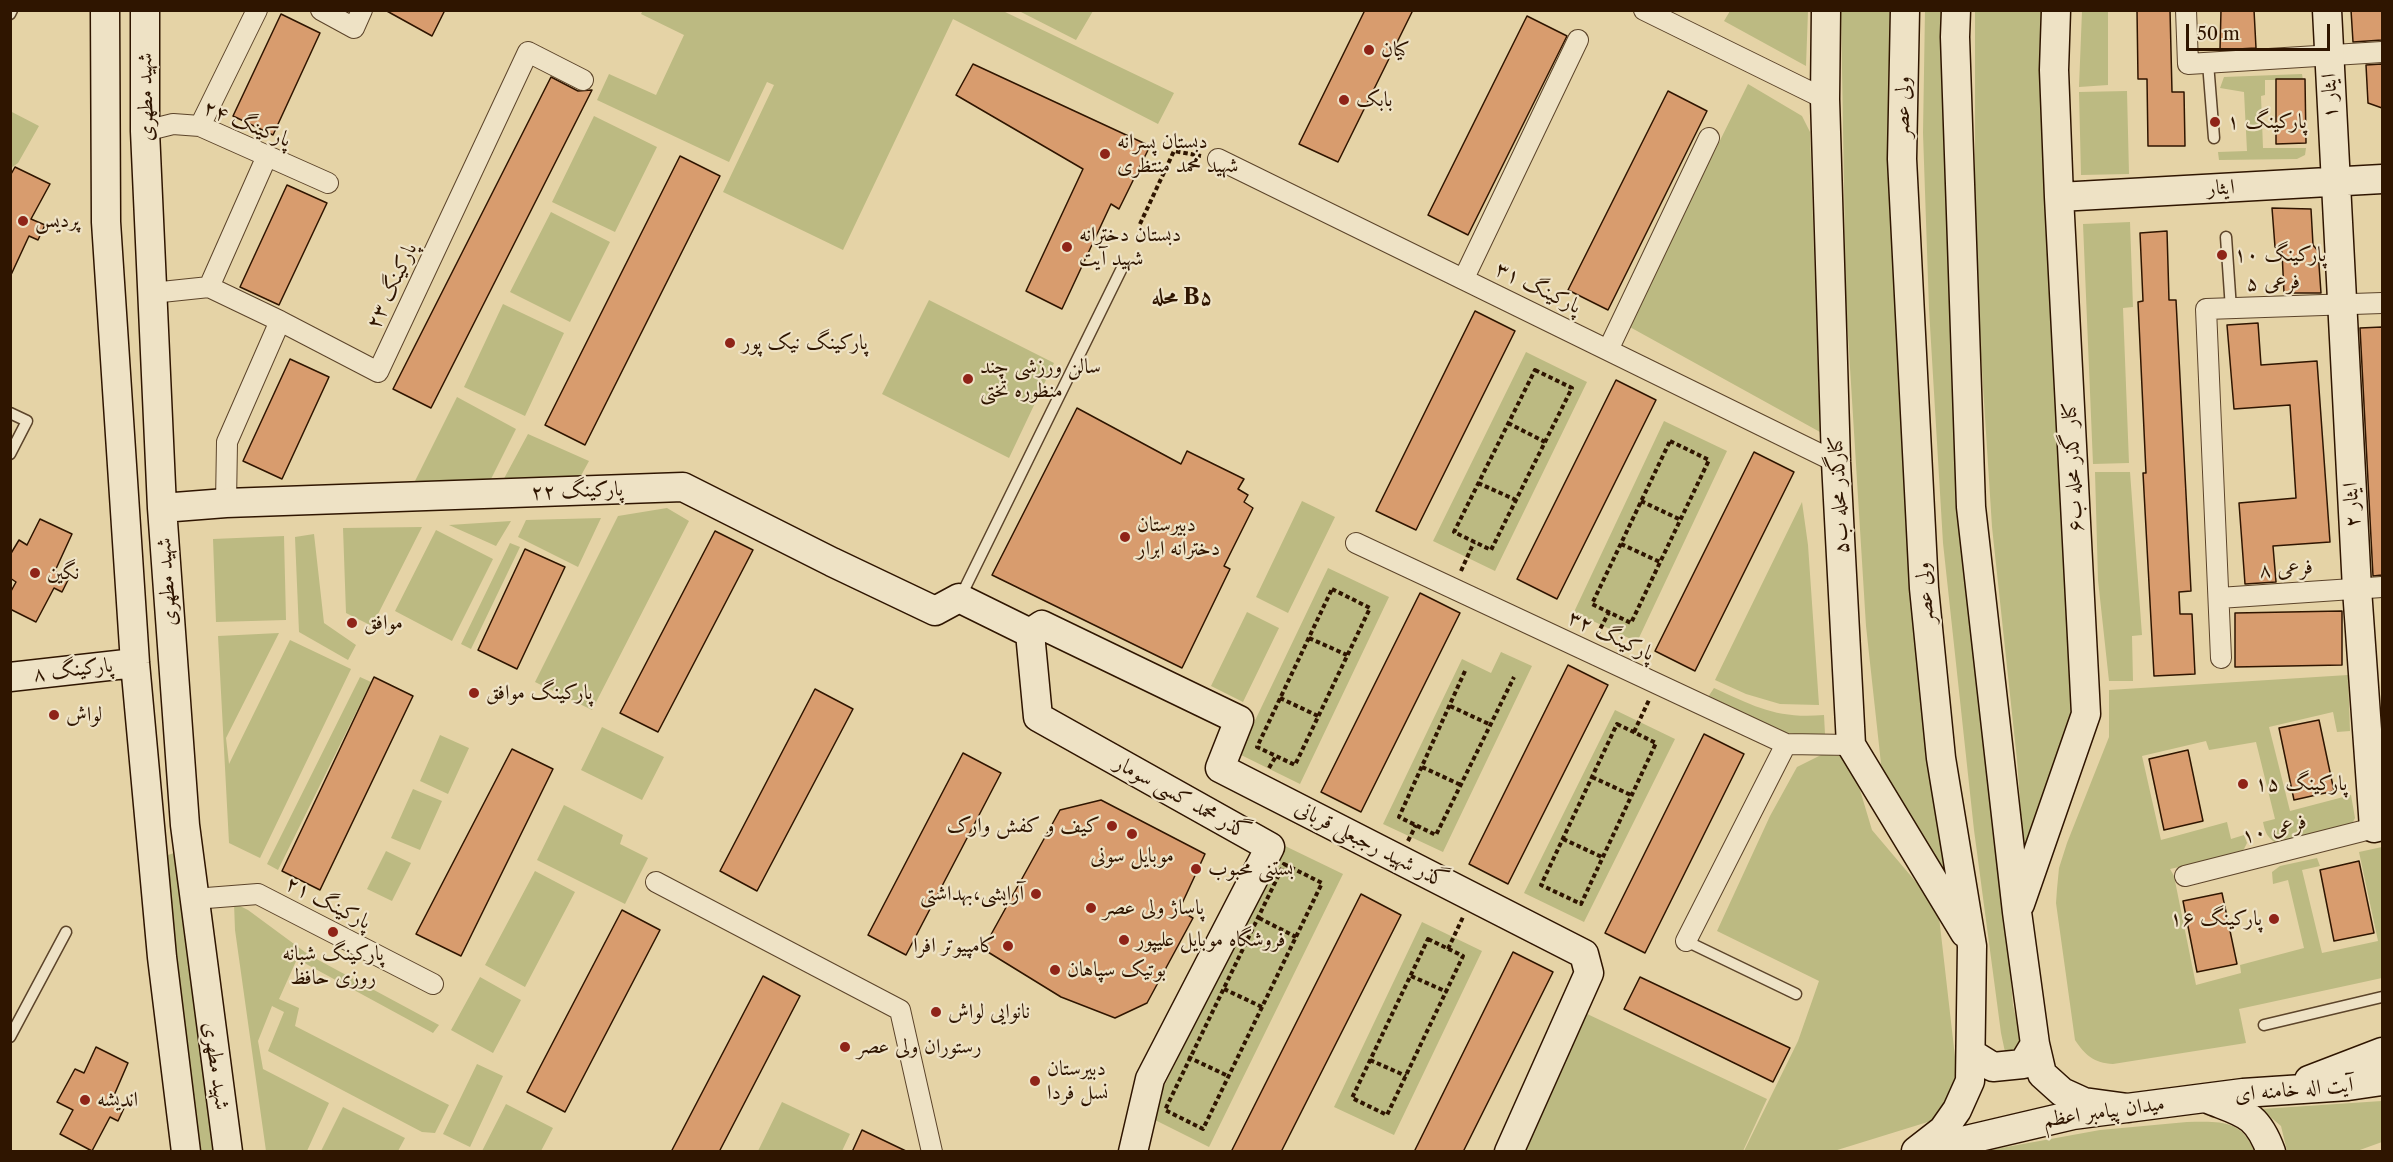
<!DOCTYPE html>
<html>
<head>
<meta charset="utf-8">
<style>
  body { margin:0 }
  #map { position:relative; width:2393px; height:1162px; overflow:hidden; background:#e5d3a6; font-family:"Libre Caslon Text",serif }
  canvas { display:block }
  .frame { position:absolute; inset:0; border:12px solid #2f1500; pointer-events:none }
  .scale { position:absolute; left:2186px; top:24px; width:144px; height:27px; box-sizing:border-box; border:3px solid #2f1500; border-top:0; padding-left:8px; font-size:18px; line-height:21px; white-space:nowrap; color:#2f1500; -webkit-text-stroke:4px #eee2c5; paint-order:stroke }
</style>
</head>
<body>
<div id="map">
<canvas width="2393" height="1162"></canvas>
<div class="frame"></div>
<div class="scale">50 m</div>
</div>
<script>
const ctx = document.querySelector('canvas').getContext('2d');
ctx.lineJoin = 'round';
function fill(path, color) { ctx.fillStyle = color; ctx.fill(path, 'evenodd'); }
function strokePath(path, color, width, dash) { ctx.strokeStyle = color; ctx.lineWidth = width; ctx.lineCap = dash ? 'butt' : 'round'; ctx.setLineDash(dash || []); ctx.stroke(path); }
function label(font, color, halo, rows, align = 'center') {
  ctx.font = font + ' "Libre Caslon Text",Amiri,serif'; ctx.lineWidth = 4.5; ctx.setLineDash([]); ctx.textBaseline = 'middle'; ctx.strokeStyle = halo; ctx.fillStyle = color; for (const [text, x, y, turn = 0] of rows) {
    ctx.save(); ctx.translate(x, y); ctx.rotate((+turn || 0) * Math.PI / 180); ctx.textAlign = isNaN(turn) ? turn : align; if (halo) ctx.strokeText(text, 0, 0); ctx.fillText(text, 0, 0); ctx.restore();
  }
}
const green = new Path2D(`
  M643 10 1003 11 1174 93 1158 124 953 19 843 250 723 192 774 85 767 82 729 162 597 100 609 74 656 95 684 35 641 14Z
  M1019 11 1093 10V11L1076 40Z
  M1730 11H1808L1806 66 1724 21Z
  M1841 11H1896L1909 507 1945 873 1883 782 1866 626 1846 303Z
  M1925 11H1944L2008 947 2013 1005 2022 1045 2020 1052H2005L2001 1033 1974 830 1943 543 1929 309 1923 133Z
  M1975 11H2052L2080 717 2024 855 2017 760 1992 527 1975 260Z
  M2082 11H2108V85L2079 87Z
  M2302 74 2303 80H2265V95L2261 96 2263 148H2306L2305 155 2297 159 2219 160 2218 152 2247 151 2244 92 2220 88 2224 77Z
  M1748 84 1802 116 1810 132 1820 432 1628 326Z
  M2127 91 2129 174 2081 175 2079 92Z
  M10 111 39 126 18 163 11 168Z
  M594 116 657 147 615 232 552 202Z
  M551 212 610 242 570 322 510 292Z
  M2130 222 2133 307 2123 308 2129 463 2093 464 2083 224Z
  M929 300 1054 363 1009 458 882 394Z
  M503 304 564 333 525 416 464 387Z
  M1526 352 1587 382 1495 571 1433 541Z
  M457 397 516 429 488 485 412 487Z
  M1664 421 1727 451 1637 642 1574 612Z
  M528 434 589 461 577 483 500 486Z
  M2095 472H2130L2142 635 2132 636 2133 681H2109L2098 580Z
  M1302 501 1335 517 1288 613 1256 597Z
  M1802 502 1808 545 1819 705 1780 704 1746 694 1715 680Z
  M667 508 689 521 592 710 535 682 618 516Z
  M601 518 578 567 518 537 526 520Z
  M511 521 496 546 449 525Z
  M422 527 372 626 346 613 343 528Z
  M436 530 493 559 452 641 395 611Z
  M314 534 324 623 356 645 348 660 299 632 295 537Z
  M284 536 286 620 216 622 213 539Z
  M510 543 520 547 471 649 461 644Z
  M1328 568 1389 597 1300 784 1239 754Z
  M1247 612 1279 628 1243 702 1211 686Z
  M279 633 226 738 229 764 290 640 351 669 260 858 229 843 218 636Z
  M1501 652 1532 666 1443 852 1383 824 1462 659 1491 673Z
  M2348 675 2350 731 2337 732 2333 712 2269 727 2290 811 2351 795 2355 818 2351 826 2277 844C2268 838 2265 833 2263 822L2275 819 2256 742 2209 750 2206 741 2142 756 2161 840 2227 822 2231 839 2244 835 2247 843 2244 849 2238 854 2170 869 2174 876 2196 985 2241 973 2240 965 2304 948 2288 880 2273 884 2272 872 2280 866 2317 858 2320 866 2302 870 2322 953 2378 941 2359 852 2382 847V978L2239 1009 2246 1043 2113 1064C2094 1063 2085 1055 2075 1040L2056 903 2057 889 2059 868 2067 843 2109 737V690Z
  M360 677 371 682 278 870 267 864Z
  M1714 688C1756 707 1777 719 1824 715L1825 734 1801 735 1776 731 1704 703Z
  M1615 710 1675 739 1584 922 1524 893Z
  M602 727 664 757 642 800 581 770Z
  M440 735 469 748 448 794 420 781Z
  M1823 754 1847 757 1857 780 1872 830 1938 908 1958 1083 1949 1104 1931 1121 1834 1151H1744L1798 1041 1819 981 1717 931 1770 816 1797 767Z
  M413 789 442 801 420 850 391 838Z
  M564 805 623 835 620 844 648 858 625 904 537 860Z
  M1283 845 1343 874 1209 1147 1149 1117Z
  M386 851 411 863 392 901 367 889Z
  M174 853 182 858 219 1151H196L162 857Z
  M535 871 575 892 525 987 485 965Z
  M234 903 248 910 309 955 439 1025 433 1033 297 959 279 999 299 1008 295 1026 449 1105 435 1133 422 1132 268 1051 284 1012 272 1006 258 1041 263 1069 329 1103 307 1151H266L235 930Z
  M1422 922 1482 951 1394 1135 1334 1107Z
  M480 977 521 1000 493 1053 451 1030Z
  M1583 1012 1767 1099 1743 1151 1518 1152Z
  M477 1064 503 1076 470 1147 443 1134Z
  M2382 1101V1142L2357 1151H2287L2281 1126 2261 1109Z
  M782 1102 850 1134 842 1151H758Z
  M506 1104 553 1128 541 1151H482Z
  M343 1107 405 1138 398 1151H321Z
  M2187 1122C2217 1122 2241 1118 2254 1151L1979 1152 2100 1130Z`);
const building = new Path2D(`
  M385 10H445L432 36Z
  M1365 10H1413L1338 162 1299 144Z
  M2137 10H2170L2172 92H2184L2185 146H2148L2147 79H2138Z
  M2221 10H2254L2256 48 2220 50Z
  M2351 10H2382V40L2353 42Z
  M281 14 320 33 273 135 233 116Z
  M1527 16 1567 36 1468 235 1428 215Z
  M973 64 1150 146 1119 209 1111 204 1062 309 1026 291 1083 169 956 95Z
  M2382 64V108L2368 103 2366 65Z
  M551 77 578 91 592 90 431 408 393 389Z
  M2276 79H2305L2306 143 2276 144Z
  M1668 91 1707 111 1608 310 1568 290Z
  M680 156 720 176 585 445 545 425Z
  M15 167 50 184 31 219 45 225 38 240 29 236 10 277V176Z
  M287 185 327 203 279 305 240 287Z
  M2272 208 2311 209 2313 245 2318 251 2321 293H2284L2282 252 2275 247Z
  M2167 231 2169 300H2176L2191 591 2179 592 2180 614H2192L2195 674 2154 676 2143 473H2146L2138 302 2143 301 2140 233Z
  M1475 311 1515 331 1416 530 1376 511Z
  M2258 323 2261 365 2317 361 2330 542 2273 546 2276 582 2245 584 2239 503 2296 498 2290 405 2234 409 2227 325Z
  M2382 327V575L2373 576 2360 328Z
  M290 359 329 377 282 479 243 461Z
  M1616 380 1656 400 1557 599 1517 579Z
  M1077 408 1181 464 1187 451 1244 479 1238 489 1248 495 1244 502 1253 508 1224 566 1230 569 1182 668 992 575Z
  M1754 452 1794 472 1695 671 1655 651Z
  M40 519 72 534 55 571 69 578 62 592 54 588 36 622 10 609V593L16 582 10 578V555L19 540 27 545Z
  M715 531 753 550 658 732 620 713Z
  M525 549 565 567 517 669 478 650Z
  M1420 593 1460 613 1361 812 1321 792Z
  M2342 611V665L2235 667V613Z
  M1568 665 1608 685 1508 884 1469 864Z
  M374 677 413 696 320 890 282 871Z
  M815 689 853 709 757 891 720 871Z
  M2319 720 2334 791 2294 800 2279 728Z
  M1704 734 1744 754 1645 953 1605 933Z
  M512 749 553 769 461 956 416 934Z
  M2188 750 2203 821 2164 830 2149 759Z
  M963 753 1001 773 906 955 868 935Z
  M1101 800 1205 854 1179 910 1193 918 1147 1003 1115 1018 1061 997 983 949 1060 810Z
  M2359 861 2374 933 2334 941 2320 870Z
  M2222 893 2237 964 2197 972 2183 901Z
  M1361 894 1401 915 1281 1152H1231Z
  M622 910 660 930 565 1112 527 1092Z
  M1513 952 1553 972 1463 1152H1414Z
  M763 976 800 996 719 1152H671Z
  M1640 977 1790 1048 1773 1082 1624 1009Z
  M96 1047 128 1063 112 1100 125 1106 118 1121 110 1117 92 1151 60 1134 73 1110 57 1102 75 1069 84 1073Z
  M862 1130 908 1152H852Z`);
const path = new Path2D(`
  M1140 224 1174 151 1201 156
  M1535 370 1572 388 1491 550 1454 532Z
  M1508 423 1545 442
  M1670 441 1709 460 1631 623 1592 604Z
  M1478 483 1516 500
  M1641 501 1681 520
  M1621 544 1660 562
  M1461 571 1474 542
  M1332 589 1370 608 1295 765 1257 747Z
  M1597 635 1609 612
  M1309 638 1347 655
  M1465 671 1399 817 1436 835 1514 677
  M1280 698 1318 716
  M1450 706 1491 725
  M1617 724 1656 743 1581 904 1541 885Z
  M1634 732 1649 700
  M1422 767 1461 785
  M1269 768 1276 756
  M1592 777 1631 795
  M1563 839 1602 857
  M1408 841 1416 825
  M1284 864 1322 883 1203 1129 1165 1110Z
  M1259 918 1296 937
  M1428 939 1463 956 1387 1115 1352 1098Z
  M1448 949 1463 917
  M1411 976 1447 992
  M1224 989 1262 1007
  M1188 1057 1228 1076
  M1370 1060 1406 1076`);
const lane = new Path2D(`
  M10 14 12 10
  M2208 63 2214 138
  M2226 237 2231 309
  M10 413 27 421 10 454
  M960 598 1122 268
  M1686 941 1796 994
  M2264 1025 2382 997
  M10 1037 66 932`);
const street = new Path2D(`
  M321 10 354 28 362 10
  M1644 10 1825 99
  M2186 10 2188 64 2382 52
  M200 126 257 10
  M145 131 173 124 200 126 328 183
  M1218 159 1836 462
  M1464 278 1578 40
  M209 287 267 156
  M152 293 209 287 280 321 378 372 528 52 583 80
  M1608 350 1709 138
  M226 503 227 442 280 321
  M1356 543 1786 744 1851 745
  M2219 598 2382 587
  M2221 658 2206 309 2382 303
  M2185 876 2374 828
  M656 882 900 1010 932 1152
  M194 899 258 894 433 984
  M1686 941 1786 744`);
const secondary = new Path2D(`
  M105 10 106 222 135 663 162 957 186 1152
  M145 10V131L162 508 185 825 228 1152
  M1826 10 1825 99 1836 462 1851 745 1965 933
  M1905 10 1902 159 1924 588 1941 758 1972 946 1970 1081 1957 1110 1943 1130 1916 1151
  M1956 10 1955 37 1971 507 2017 912 2035 1044 2042 1074 2062 1092 2084 1102 2128 1108
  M2327 10 2357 589 2374 828 2382 826
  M2059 197 2382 179
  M162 508 226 503 683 487 832 562 935 611 959 598 1030 633 1038 717 1270 847 1150 1079 1133 1152
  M1030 633 1042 625 1239 720 1220 768 1584 954 1589 973 1509 1152
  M10 677 135 663
  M2020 904 2086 714 2059 197 2054 70 2056 10
  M1972 1054 1993 1067 2023 1064 2035 1044
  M2309 1080 2382 1052
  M2208 1099C2243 1113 2257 1113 2271 1152
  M1924 1150 2073 1115 2243 1093 2348 1086 2382 1081`);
const markers = [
  [1369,50,6,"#8f2418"],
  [1344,100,6,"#8f2418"],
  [2215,122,6,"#8f2418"],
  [1105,154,6,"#8f2418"],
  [23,221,6,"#8f2418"],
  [1067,247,6,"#8f2418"],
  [2222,255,6,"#8f2418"],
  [730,343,6,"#8f2418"],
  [968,379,6,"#8f2418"],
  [1125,537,6,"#8f2418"],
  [35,573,6,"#8f2418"],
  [352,623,6,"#8f2418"],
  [474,693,6,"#8f2418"],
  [54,715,6,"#8f2418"],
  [2243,784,6,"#8f2418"],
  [1112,826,6,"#8f2418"],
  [1132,834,6,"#8f2418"],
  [1196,869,6,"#8f2418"],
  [1036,894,6,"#8f2418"],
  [1091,908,6,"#8f2418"],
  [2274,919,6,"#8f2418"],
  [333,932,6,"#8f2418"],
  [1124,940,6,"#8f2418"],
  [1008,946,6,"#8f2418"],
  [1055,970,6,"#8f2418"],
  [936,1012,6,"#8f2418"],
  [845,1047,6,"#8f2418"],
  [1035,1081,6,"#8f2418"],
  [85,1100,6,"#8f2418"]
];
const poiNames = [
  ["کیان",1381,50],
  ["بابک",1356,100],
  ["پارکینگ ۱",2227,122],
  ["دبستان پسرانه",1117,142],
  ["شهید محمد منتظری",1117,166],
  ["پردیس",35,221],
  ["دبستان دخترانه",1079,235],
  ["شهید آیت",1079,259],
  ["پارکینگ ۱۰",2234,255],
  ["پارکینگ نیک پور",742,343],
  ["سالن ورزشی چند",980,367],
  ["منظوره تختی",980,391],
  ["دبیرستان",1137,525],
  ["دخترانه ابرار",1137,549],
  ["نگین",47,573],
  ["موافق",364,623],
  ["پارکینگ موافق",486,693],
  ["لواش",66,715],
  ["پارکینگ ۱۵",2255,784],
  ["کیف و کفش وارک",1100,826,"right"],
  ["موبایل سونی",1132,856,"center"],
  ["بستنی محبوب",1208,869],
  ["آرایشی،بهداشتی",1024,894,"right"],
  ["پاساژ ولی عصر",1103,908],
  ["پارکینگ ۱۶",2262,919,"right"],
  ["فروشگاه موبایل علیپور",1136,940],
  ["کامپیوتر افرا",996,946,"right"],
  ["پارکینگ شبانه",333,954,"center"],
  ["روزی حافظ",333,978,"center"],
  ["بوتیک سپاهان",1067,970],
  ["نانوایی لواش",948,1012],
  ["رستوران ولی عصر",857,1047],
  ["دبیرستان",1047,1069],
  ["نسل فردا",1047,1093],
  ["اندیشه",97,1100]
];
const streetNames = [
  ["ایثار ۱",2330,96,-92],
  ["شهید مطهری",146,97,-91],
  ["ولی عصر",1903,107,-89],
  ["پارکینگ ۲۴",247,124,22],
  ["ایثار",2221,188,-3],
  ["فرعی ۵",2273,283,-2],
  ["پارکینگ ۲۳",392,286,-65],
  ["پارکینگ ۳۱",1538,288,26],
  ["کنار گذر محله ب۶",2073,467,-93],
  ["پارکینگ ۲۲",577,491,-2],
  ["کنارگذر محله ب۵",1839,495,-93],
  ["ایثار ۲",2352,505,-93],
  ["فرعی ۸",2286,569,-4],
  ["شهید مطهری",167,582,-94],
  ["ولی عصر",1925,593,-94],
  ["پارکینگ ۳۲",1611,636,25],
  ["پارکینگ ۸",73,670,-7],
  ["گذر محمد کسی سومار",1182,798,29],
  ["فرعی ۱۰",2274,829,-14],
  ["گذر شهید رجبعلی قربانی",1371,845,27],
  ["پارکینگ ۲۱",328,903,27],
  ["شهید مطهری",216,1066,82],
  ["آیت اله خامنه ای",2294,1090,-5],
  ["میدان پیامبر اعظم",2104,1112,-8]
];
const neighbourhoodNames = [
  ["محله B۵",1182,298]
];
fill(green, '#bcba82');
fill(building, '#d89c6e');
strokePath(building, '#2f1500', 1.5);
strokePath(lane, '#5c442a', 13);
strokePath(street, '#5c442a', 22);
strokePath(secondary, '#2f1500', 31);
strokePath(path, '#2f1500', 4, [4.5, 3]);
strokePath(lane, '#eee2c5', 10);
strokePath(street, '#eee2c5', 20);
strokePath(secondary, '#eee2c5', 28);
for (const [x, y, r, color] of markers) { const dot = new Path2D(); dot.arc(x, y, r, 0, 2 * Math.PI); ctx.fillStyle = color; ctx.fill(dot); strokePath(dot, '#eee2c5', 2); }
label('21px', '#2f1500', '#eee2c5', poiNames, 'left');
label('21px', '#2f1500', '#eee2c5', streetNames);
label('bold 22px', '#2f1500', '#eee2c5', neighbourhoodNames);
</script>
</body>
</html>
